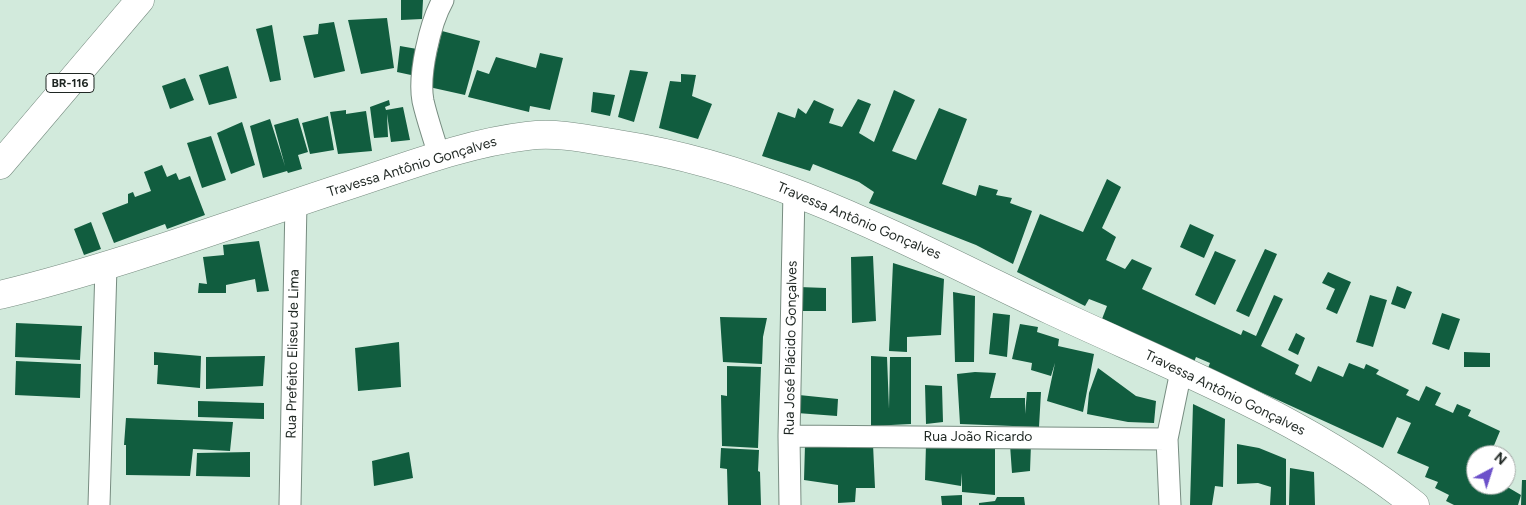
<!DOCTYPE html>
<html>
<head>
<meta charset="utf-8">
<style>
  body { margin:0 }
  #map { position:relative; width:1526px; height:505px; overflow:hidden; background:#d2eadc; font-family:Figtree,sans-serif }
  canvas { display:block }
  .north { position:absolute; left:1466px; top:445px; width:50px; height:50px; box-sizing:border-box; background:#fff; border:1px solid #a5a9a7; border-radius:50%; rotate:40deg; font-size:14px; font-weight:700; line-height:20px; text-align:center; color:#1f2723 }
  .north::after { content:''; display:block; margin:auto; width:18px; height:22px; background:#6c51ca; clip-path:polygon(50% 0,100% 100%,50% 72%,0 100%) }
</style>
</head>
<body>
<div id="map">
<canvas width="1526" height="505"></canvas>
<div class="north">N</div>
</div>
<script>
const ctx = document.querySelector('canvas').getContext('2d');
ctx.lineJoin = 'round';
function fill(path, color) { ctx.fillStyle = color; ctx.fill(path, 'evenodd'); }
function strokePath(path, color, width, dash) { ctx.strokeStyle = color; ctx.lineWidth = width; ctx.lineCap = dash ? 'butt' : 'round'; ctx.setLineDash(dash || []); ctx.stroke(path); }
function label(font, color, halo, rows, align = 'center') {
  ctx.font = font + ' Figtree,sans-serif'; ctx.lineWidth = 5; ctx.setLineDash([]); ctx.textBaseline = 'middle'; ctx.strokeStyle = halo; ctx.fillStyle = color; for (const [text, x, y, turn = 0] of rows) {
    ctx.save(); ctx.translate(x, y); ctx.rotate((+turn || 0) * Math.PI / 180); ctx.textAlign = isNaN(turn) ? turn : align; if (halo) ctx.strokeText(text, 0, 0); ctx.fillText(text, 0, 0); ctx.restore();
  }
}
const building = new Path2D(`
  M401 0H423L422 19 401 20Z
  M387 18 394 68 361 74 348 20Z
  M334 22 345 71 314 78 303 36 318 34 319 24Z
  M272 25 281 80 270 82 256 29Z
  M442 31 480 41 465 95 429 87Z
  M400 46 417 49 411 75 397 72Z
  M540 53 563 58 550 110 530 106 529 112 468 97 477 70 489 74 496 57 536 68Z
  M228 66 237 98 209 105 199 75Z
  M630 70 648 72 634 122 618 117Z
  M681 74 696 75 692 96 712 104 698 139 659 128 670 81 681 82Z
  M185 78 194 100 170 109 162 86Z
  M894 90 915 100 892 151 916 160 939 108 967 119 942 184 976 196 979 185 998 190 996 195 1012 198 1010 203 1032 211 1013 264 976 245 869 203 874 192 859 182 813 164 810 171 762 156 778 112 795 118 798 108 806 114 814 100 834 109 829 123 842 127 858 99 871 104 859 133 874 142Z
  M593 92 615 95 610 116 591 112Z
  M389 100 390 105 385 107 386 110 403 107 410 140 391 142 387 114 388 137 374 138 370 107Z
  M346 110V114L366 111 372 151 338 154 330 112Z
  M328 116 334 150 310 154 302 123Z
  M298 118 308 152 298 155 302 169 288 173 287 171 263 178 250 126 270 119 285 166 274 125Z
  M242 122 255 165 231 174 217 133Z
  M211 136 226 180 202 188 187 143Z
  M162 165 167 177 176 173 179 180 190 176 205 215 167 229 165 224 114 243 102 213 128 203V194L133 192 135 197 151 191 144 172Z
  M1107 179 1121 187 1102 228 1116 237 1106 260 1125 269 1132 259 1152 268 1142 289 1241 335 1243 330 1256 336 1274 295 1283 299 1261 346 1299 365 1295 374 1311 382 1318 366 1343 377 1349 363 1364 369 1366 364 1379 370 1376 374 1409 390 1406 395 1419 401 1426 386 1441 393 1435 405 1453 413 1457 404 1471 410 1468 416 1500 431 1490 455H1476V485H1504L1521 495 1518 505H1454L1446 501 1449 495 1435 488 1438 482 1425 477 1429 467 1397 453 1411 423 1397 417 1383 448 1208 368 1210 363 1196 357 1194 362 1102 319 1107 306 1089 299 1085 306 1017 272 1040 214 1083 232Z
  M91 222 101 249 84 255 74 229Z
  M1190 224 1214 235 1204 258 1180 247Z
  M259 241 269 291 257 292 255 279 226 285V293H198L199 283 207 284 203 257 224 255 223 245Z
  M1265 249 1277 254 1249 317 1236 311Z
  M1215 251 1236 260 1215 305 1195 295Z
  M873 256 876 321 852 323 851 257Z
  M893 263 944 279 941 335 907 337V352L889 351Z
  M1328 272 1351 282 1337 314 1326 309 1335 289 1322 283Z
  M1397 286 1412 292 1405 309 1391 304Z
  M799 287 826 288V311H799Z
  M953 292 975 296 974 362H955Z
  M1370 295 1387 300 1373 347 1356 342Z
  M993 313 1010 315 1007 357 989 354Z
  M1442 313 1460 319 1449 350 1432 344Z
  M720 317 767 318 763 337 762 364 723 362Z
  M16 323 82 326 80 360 15 357Z
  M1020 324 1038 327 1037 332 1059 339 1058 346 1094 354 1083 412 1047 401 1055 363 1051 376 1031 370 1032 363 1012 359Z
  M1296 333 1305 338 1298 355 1288 350Z
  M399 342 401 387 358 391 355 348Z
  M154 352 201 356 200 388 157 384 158 365H154Z
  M1464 352 1490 353V367H1464Z
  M265 356 263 386 206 389V357Z
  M871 356 887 357 889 409 890 357H911V424L871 426Z
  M16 361 81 364 80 398 15 395Z
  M727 366 761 367 758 448 722 446 721 395 727 396Z
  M1098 368 1136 396 1156 401 1154 423 1128 422 1087 414 1089 393Z
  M975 372 996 373 990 398H1025V414L1027 392H1041L1039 427 960 424 957 374Z
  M925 385 942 386 943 422 926 424Z
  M799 395 838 399 837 416 797 413Z
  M198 401 264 403V419L198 417Z
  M1193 404 1225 419 1223 487 1215 486 1212 505H1190Z
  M126 418 233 422 230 451 193 449 190 476 126 475V445H124Z
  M873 444 875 488H856L855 502 838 503V485L804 480 805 445Z
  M926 444 995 446V495L962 492V473L961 486 925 480Z
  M1031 444 1030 471 1012 473 1010 445Z
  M1237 444 1259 448 1286 459V505H1270L1271 487 1258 483 1237 484Z
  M721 448 759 450 758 471 760 472 761 505H728L727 469 720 468Z
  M250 452V477L196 476 197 453Z
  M409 452 413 478 374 486 372 461Z
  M1290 468 1314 472 1315 505H1289Z
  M1522 480H1526V505H1521Z
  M962 495V505H942L941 496Z
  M997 497H1024L1025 505H979V503L995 501Z`);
const street = new Path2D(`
  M439 156C434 138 427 119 423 101 418 75 430 23 443 0
  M789 436 1167 439
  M99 505 106 267
  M290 505 296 203
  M790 505 789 436 794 191
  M1170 505 1167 439 1181 371`);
const secondary = new Path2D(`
  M0 295C119 266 234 223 350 185 408 166 467 143 527 136 557 132 588 139 618 144 775 168 910 244 1052 311 1176 369 1307 419 1415 505`);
const highway = new Path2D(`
  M0 165 140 0`);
const shields = [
  [70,83,48]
];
const shieldNames = [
  ["BR-116",70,83]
];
const streetNames = [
  ["Travessa Antônio Gonçalves",412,167,-17],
  ["Travessa Antônio Gonçalves",859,221,23],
  ["Rua José Plácido Gonçalves",791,348,-89],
  ["Rua Prefeito Eliseu de Lima",293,354,-89],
  ["Travessa Antônio Gonçalves",1225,393,26],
  ["Rua João Ricardo",978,437]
];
fill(building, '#115d3f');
strokePath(street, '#778c80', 23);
strokePath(secondary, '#778c80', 29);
strokePath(highway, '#778c80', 29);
strokePath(street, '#fff', 21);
strokePath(secondary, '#fff', 28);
strokePath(highway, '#fff', 28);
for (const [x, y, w] of shields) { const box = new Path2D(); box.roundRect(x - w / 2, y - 9.5, w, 19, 4); ctx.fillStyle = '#fff'; ctx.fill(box); strokePath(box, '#1f2723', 1); }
label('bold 12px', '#1f2723', null, shieldNames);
label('14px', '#1f2723', '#fff', streetNames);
</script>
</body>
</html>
